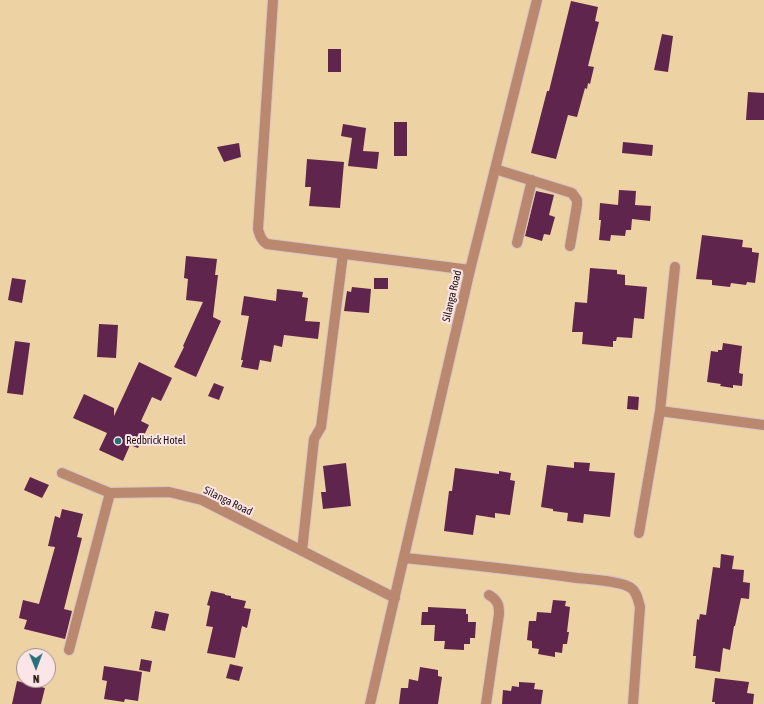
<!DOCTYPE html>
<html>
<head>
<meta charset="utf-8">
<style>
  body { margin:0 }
  #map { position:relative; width:764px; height:704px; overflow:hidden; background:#fbe5e6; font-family:"Asap Condensed",sans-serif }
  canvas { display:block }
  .north { position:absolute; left:16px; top:648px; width:40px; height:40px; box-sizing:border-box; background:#fbe5e6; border:1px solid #a29091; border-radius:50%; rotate:179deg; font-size:11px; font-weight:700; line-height:16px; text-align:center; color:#1d1111 }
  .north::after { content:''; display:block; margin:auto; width:14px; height:18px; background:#276f7a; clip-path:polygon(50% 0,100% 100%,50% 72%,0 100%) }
</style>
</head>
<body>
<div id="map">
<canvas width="764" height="704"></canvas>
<div class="north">N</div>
</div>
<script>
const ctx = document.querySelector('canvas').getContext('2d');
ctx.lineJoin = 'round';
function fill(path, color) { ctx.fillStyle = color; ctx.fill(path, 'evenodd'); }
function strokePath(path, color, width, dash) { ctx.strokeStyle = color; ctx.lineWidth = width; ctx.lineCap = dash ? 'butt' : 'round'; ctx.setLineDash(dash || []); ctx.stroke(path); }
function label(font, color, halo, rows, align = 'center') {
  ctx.font = font + ' "Asap Condensed",sans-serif'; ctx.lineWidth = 4; ctx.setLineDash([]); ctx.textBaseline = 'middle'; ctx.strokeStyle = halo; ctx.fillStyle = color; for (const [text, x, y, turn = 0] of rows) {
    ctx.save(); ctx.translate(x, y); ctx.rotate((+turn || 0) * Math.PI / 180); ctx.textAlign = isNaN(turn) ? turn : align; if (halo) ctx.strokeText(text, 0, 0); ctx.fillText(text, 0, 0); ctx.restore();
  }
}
const green = new Path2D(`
  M0 0H764V704H0ZM24 656H48V680H24Z`);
const building = new Path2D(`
  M571 1 598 7 595 21 599 22 588 66 594 67 590 84 588 83 587 89 585 88 577 117 568 115 556 159 531 153 547 91H549Z
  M662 34 673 36 668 72 654 70Z
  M328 49H341V72H328Z
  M748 92 764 93V120H746Z
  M394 122H407V156H394Z
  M343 124 366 128 363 151 379 152 377 169 348 166 352 138 341 136Z
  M623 142 653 145 652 156 622 153Z
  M239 143 241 157 224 162 217 147Z
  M307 159 344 162 340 208 309 206 311 187H305Z
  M619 190 636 191 635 205 651 206 650 221 632 219 631 230H626L625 236 611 235 610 241 599 240 601 220H599L600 203 618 205Z
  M536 191 554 195 549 215 555 217 550 235 544 234 542 241 525 236Z
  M702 235 743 240 742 247 752 248V252L759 253 755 283 747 282 746 285 731 283 730 287 712 285V280L696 279Z
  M186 256 217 259 215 275H218L213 317 221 321 196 377 174 367 184 347 183 346 203 302 186 300 188 279 184 278Z
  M590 268 617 270V274L625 275V285L647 287 644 319 634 318 632 338 617 337 616 341H613V347L582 344 583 332H572L575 302 587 303Z
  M12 278 26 280 22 303 8 300Z
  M374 278H388V289H374Z
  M352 287 371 289 369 313 344 311 347 291 351 292Z
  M277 289 303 292 302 297 308 298 305 321 320 322 318 339 284 335 282 347 274 345 271 362 260 360 258 370 241 367 243 360H241L249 316 241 315 244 296 276 301Z
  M99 324 118 325 116 358 97 357Z
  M15 341 30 343 23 395 7 393Z
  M723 343 742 346 739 373 743 374 742 386 733 385V388L720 386 721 384 707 382 711 351 718 352V350H722Z
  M139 362 172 378 161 401 152 397 141 421 149 425 138 448 130 445 123 461 99 450 107 433 73 418 84 394 114 408V416Z
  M214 383 224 387 219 400 208 396Z
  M628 396 639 397 638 410 627 409Z
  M574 462 590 463 589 471 615 473 610 517 584 514 583 523 567 521 568 513 553 511V509L541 507 547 465 574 468Z
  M346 463 351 506 323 509 321 492H326L323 466Z
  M455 468 499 474V471L511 473 510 480 515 481 510 515 495 513V518L476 515 473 535 444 531 449 491H452Z
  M30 477 49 485 42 498 24 490Z
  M62 509 83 514 77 537 82 538 64 609 72 611 65 639 24 629 27 620 19 618 23 600 39 604 55 547 48 546 55 516 60 518Z
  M721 554 734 556 732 569 744 570 743 582 750 583 749 599 741 598 735 626H734L730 650 723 648 720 672 695 668 696 656H693L697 619 699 620 700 614 706 615 713 567 720 568Z
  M211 591 225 594V595L231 596V598L246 601 244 608 251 609 247 628 242 626 235 658 207 653 213 627 206 626 210 606 207 605Z
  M553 600 566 601 565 606 570 607 567 632H569L567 644H563L562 653 555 652V657L538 654 539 649 532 648V641L527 640 529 621H536L537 612 551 613Z
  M428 607 466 609V614H468V622H476L475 638H470V644H464V650L444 649 445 641H434L435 625H421L422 612H428Z
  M155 611 169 614 165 631 151 628Z
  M141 659 152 661 150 672 139 670Z
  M230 664 243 667 239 681 226 678Z
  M104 666 142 672 138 701 125 699 124 702 104 699 107 681 102 680Z
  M420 667 438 670V676L442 677 438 704H399L401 688H408L409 679 418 681Z
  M715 678 749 682 747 693 754 694 753 704H715V702H712Z
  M17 681 45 688 41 704H12Z
  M519 682 535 683 534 689 543 690 541 704H502L503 690 511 691 512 686 519 687Z`);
const minor = new Path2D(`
  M273 0 258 229C260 236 261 240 267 244L470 270
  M495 169 572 193 577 200V205L570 246
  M517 243 532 180
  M660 411 764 425
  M62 473 110 493 169 492 202 500 395 598
  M639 533 660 411 675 267
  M302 551 314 439 321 427 343 254
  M405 558C463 564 520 570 577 578 590 579 622 581 631 588 637 592 638 600 640 607L633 704
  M69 650 110 493
  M370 704 470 270 537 0
  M486 704 499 614C499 605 498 600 489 595`);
const markers = [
  [118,441,4,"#276f7a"]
];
const streetNames = [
  ["Silanga Road",452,296,-77],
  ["Silanga Road",228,501,26]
];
const poiNames = [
  ["Redbrick Hotel",126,441]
];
fill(green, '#edd2a4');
fill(building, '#5f254c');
strokePath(minor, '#d7c3c4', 12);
strokePath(minor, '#ba886e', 10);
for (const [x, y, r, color] of markers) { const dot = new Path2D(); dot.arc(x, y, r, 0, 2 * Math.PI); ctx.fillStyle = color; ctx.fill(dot); strokePath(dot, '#fbe5e6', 1.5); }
label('11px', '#1d1111', '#fbe5e6', streetNames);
label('11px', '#1d1111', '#fbe5e6', poiNames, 'left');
</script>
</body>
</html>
